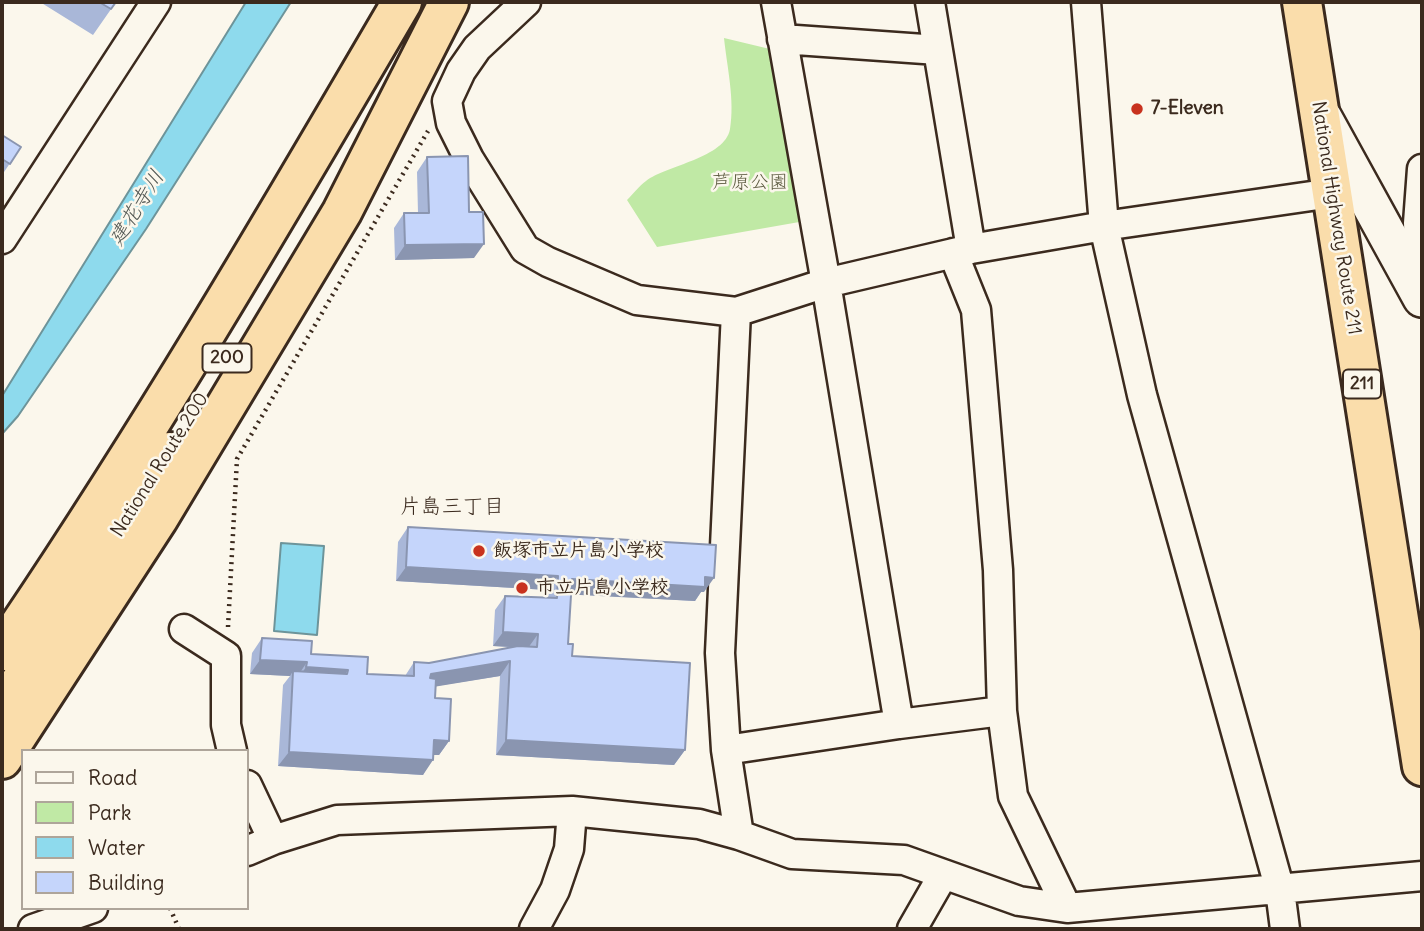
<!DOCTYPE html>
<html>
<head>
<meta charset="utf-8">
<style>
  body { margin:0 }
  #map { position:relative; width:1424px; height:931px; overflow:hidden; background:#fbf7ec; font-family:Delius,sans-serif }
  canvas { display:block }
  .frame { position:absolute; inset:0; border:4px solid #3b2a1e; pointer-events:none }
  .legend { position:absolute; left:21px; top:749px; width:228px; height:161px; box-sizing:border-box; background:#fbf7ec; border:2px solid #aea59a; margin:0; padding:9px 12px; list-style:none; font-size:21px; color:#3b2a1e }
  .legend li { display:flex; align-items:center; gap:14px; height:35px }
  .legend b { width:35px; border:2px solid #aea59a }
</style>
</head>
<body>
<div id="map">
<canvas width="1424" height="931"></canvas>
<div class="frame"></div>
<ul class="legend">
<li><b style="height:9px;background:#fbf7ec"></b>Road</li>
<li><b style="height:19px;background:#c0e9a5"></b>Park</li>
<li><b style="height:19px;background:#8edaed"></b>Water</li>
<li><b style="height:19px;background:#c5d5fb"></b>Building</li>
</ul>
</div>
<script>
const ctx = document.querySelector('canvas').getContext('2d');
ctx.lineJoin = 'round';
function fill(path, color) { ctx.fillStyle = color; ctx.fill(path, 'evenodd'); }
function strokePath(path, color, width, dash) { ctx.strokeStyle = color; ctx.lineWidth = width; ctx.lineCap = dash ? 'butt' : 'round'; ctx.setLineDash(dash || []); ctx.stroke(path); }
function label(font, color, halo, rows, align = 'center') {
  ctx.font = font + ' Delius,"Klee One",sans-serif'; ctx.lineWidth = 5; ctx.setLineDash([]); ctx.textBaseline = 'middle'; ctx.strokeStyle = halo; ctx.fillStyle = color; for (const [text, x, y, turn = 0] of rows) {
    ctx.save(); ctx.translate(x, y); ctx.rotate((+turn || 0) * Math.PI / 180); ctx.textAlign = isNaN(turn) ? turn : align; if (halo) ctx.strokeText(text, 0, 0); ctx.fillText(text, 0, 0); ctx.restore();
  }
}
const green = new Path2D(`
  M724 38 774 50 805 221 657 247 627 200C633 194 639 186 646 181 667 165 725 158 730 129 735 100 727 67 724 38Z`);
const water = new Path2D(`
  M246 2H291L146 229 18 416 2 434V396Z
  M281 543 324 546 317 635 274 631Z`);
const path = new Path2D(`
  M228 627 237 459 428 131
  M170 908 179 929`);
const minor = new Path2D(`
  M526 2 477 48 461 71 447 101 451 123 469 159 525 249 548 262 637 300 736 312 826 283 971 249 1104 226 1332 193
  M776 2 826 283 899 724
  M930 2 971 249
  M1086 2 1104 226 1142 395 1280 890 1285 929
  M782 39 938 50
  M2 239 156 2
  M953 253 976 310 998 570 1002 711 1013 796 1067 908
  M1421 292 1418 223 1422 169
  M184 629 226 656V725L232 751
  M726 750 720 653 736 312
  M247 785 273 840
  M739 835 726 750 899 724 1002 711
  M247 851 273 840 337 820 572 811 699 824 739 835 792 854 904 860 1019 901 1067 908 1422 876
  M33 929 93 908
  M534 929 555 890 569 849 572 811
  M912 929 943 875`);
const tertiary = new Path2D(`
  M1323 118 1422 298`);
const trunk = new Path2D(`
  M1302 2 1422 766
  M2 651C145 441 274 221 402 2
  M2 709 88 581 169 452
  M2 759 158 519 342 212 449 2`);
const wall = new Path2D(`
  M40 2H116L93 35Z
  M2 135 21 147 2 175Z
  M427 157 469 212 474 258 395 260 394 228 404 213H418L417 172Z
  M408 527 704 592H701L695 601 571 594 568 644 572 656 685 750 674 765 496 755 500 676 436 686 435 698 449 741 439 755H433L423 775 278 766 283 685 290 676 250 674 252 653 262 638 311 654 367 674 405 676 414 662 429 663 511 647 493 646 495 610 505 596 548 598V590L396 581 398 542Z`);
const shadedWall = new Path2D(`
  M484 244 474 258 395 260 405 245Z
  M406 567 558 576 548 590 396 581Z
  M705 577 714 578 704 592H701L695 601 561 594 572 579Z
  M503 632 538 634 528 648 493 646Z
  M260 660 307 662 297 677 293 671 290 676 250 674Z
  M510 661 500 676 421 689 431 674Z
  M306 667 348 670 338 684 296 682Z
  M434 740 449 741 439 755H424Z
  M506 740 685 750 674 765 496 755Z
  M289 752 433 760 423 775 278 766Z`);
const building = new Path2D(`
  M99 2H116L111 9Z
  M2 135 21 147 10 164 2 159Z
  M468 156 469 212H483L484 244 405 245 404 213H429L427 157Z
  M408 527 716 545 714 578 705 577V587L572 579 568 644H573L572 656 690 663 685 750 506 740 510 661 431 674 430 678 436 679 435 698 451 699 449 741 434 740 433 760 289 752 293 671 347 674 348 670 306 667 307 662 260 660 262 638 312 641 311 654 368 657 367 674 414 676V662L429 663 518 646 537 647 538 634 503 632 505 596 557 598 558 576 406 567Z`);
const markers = [
  [1137,109,7,"#c8321e"],
  [479,551,7,"#c8321e"],
  [522,588,7,"#c8321e"]
];
const shields = [
  [227,358,49],
  [1362,384,38]
];
const shieldNames = [
  ["200",227,358],
  ["211",1362,384]
];
const poiNames = [
  ["7-Eleven",1151,109],
  ["飯塚市立片島小学校",493,551],
  ["市立片島小学校",536,588]
];
const parkNames = [
  ["芦原公園",750,183]
];
const streetNames = [
  ["National Highway Route 211",1336,218,81],
  ["National Route 200",160,465,-58]
];
const waterNames = [
  ["建花寺川",137,208,-58]
];
const neighbourhoodNames = [
  ["片島三丁目",452,507]
];
fill(green, '#c0e9a5');
fill(water, '#8edaed');
strokePath(water, '#6d949a', 2);
strokePath(minor, '#3b2a1e', 33);
strokePath(tertiary, '#3b2a1e', 42);
strokePath(trunk, '#3b2a1e', 44);
strokePath(path, '#3b2a1e', 4.5, [2, 5]);
strokePath(minor, '#fbf7ec', 28);
strokePath(tertiary, '#fbf7ec', 37);
strokePath(trunk, '#faddab', 38);
fill(wall, '#a9b7d8');
fill(shadedWall, '#8a95b0');
fill(building, '#c5d5fb');
strokePath(building, '#8a95b0', 2);
for (const [x, y, r, color] of markers) { const dot = new Path2D(); dot.arc(x, y, r, 0, 2 * Math.PI); ctx.fillStyle = color; ctx.fill(dot); strokePath(dot, '#fbf7ec', 2.5); }
for (const [x, y, w] of shields) { const box = new Path2D(); box.roundRect(x - w / 2, y - 14.5, w, 29, 5); ctx.fillStyle = '#fbf7ec'; ctx.fill(box); strokePath(box, '#3b2a1e', 2); }
label('bold 18px', '#3b2a1e', null, shieldNames);
label('bold 19px', '#3b2a1e', '#fbf7ec', poiNames, 'left');
label('19px', '#5c5a40', '#fbf7ec', parkNames);
label('19px', '#3b2a1e', '#fbf7ec', streetNames);
label('italic 21px', '#505652', '#fbf7ec', waterNames);
label('21px', '#3b2a1e', '#fbf7ec', neighbourhoodNames);
</script>
</body>
</html>
